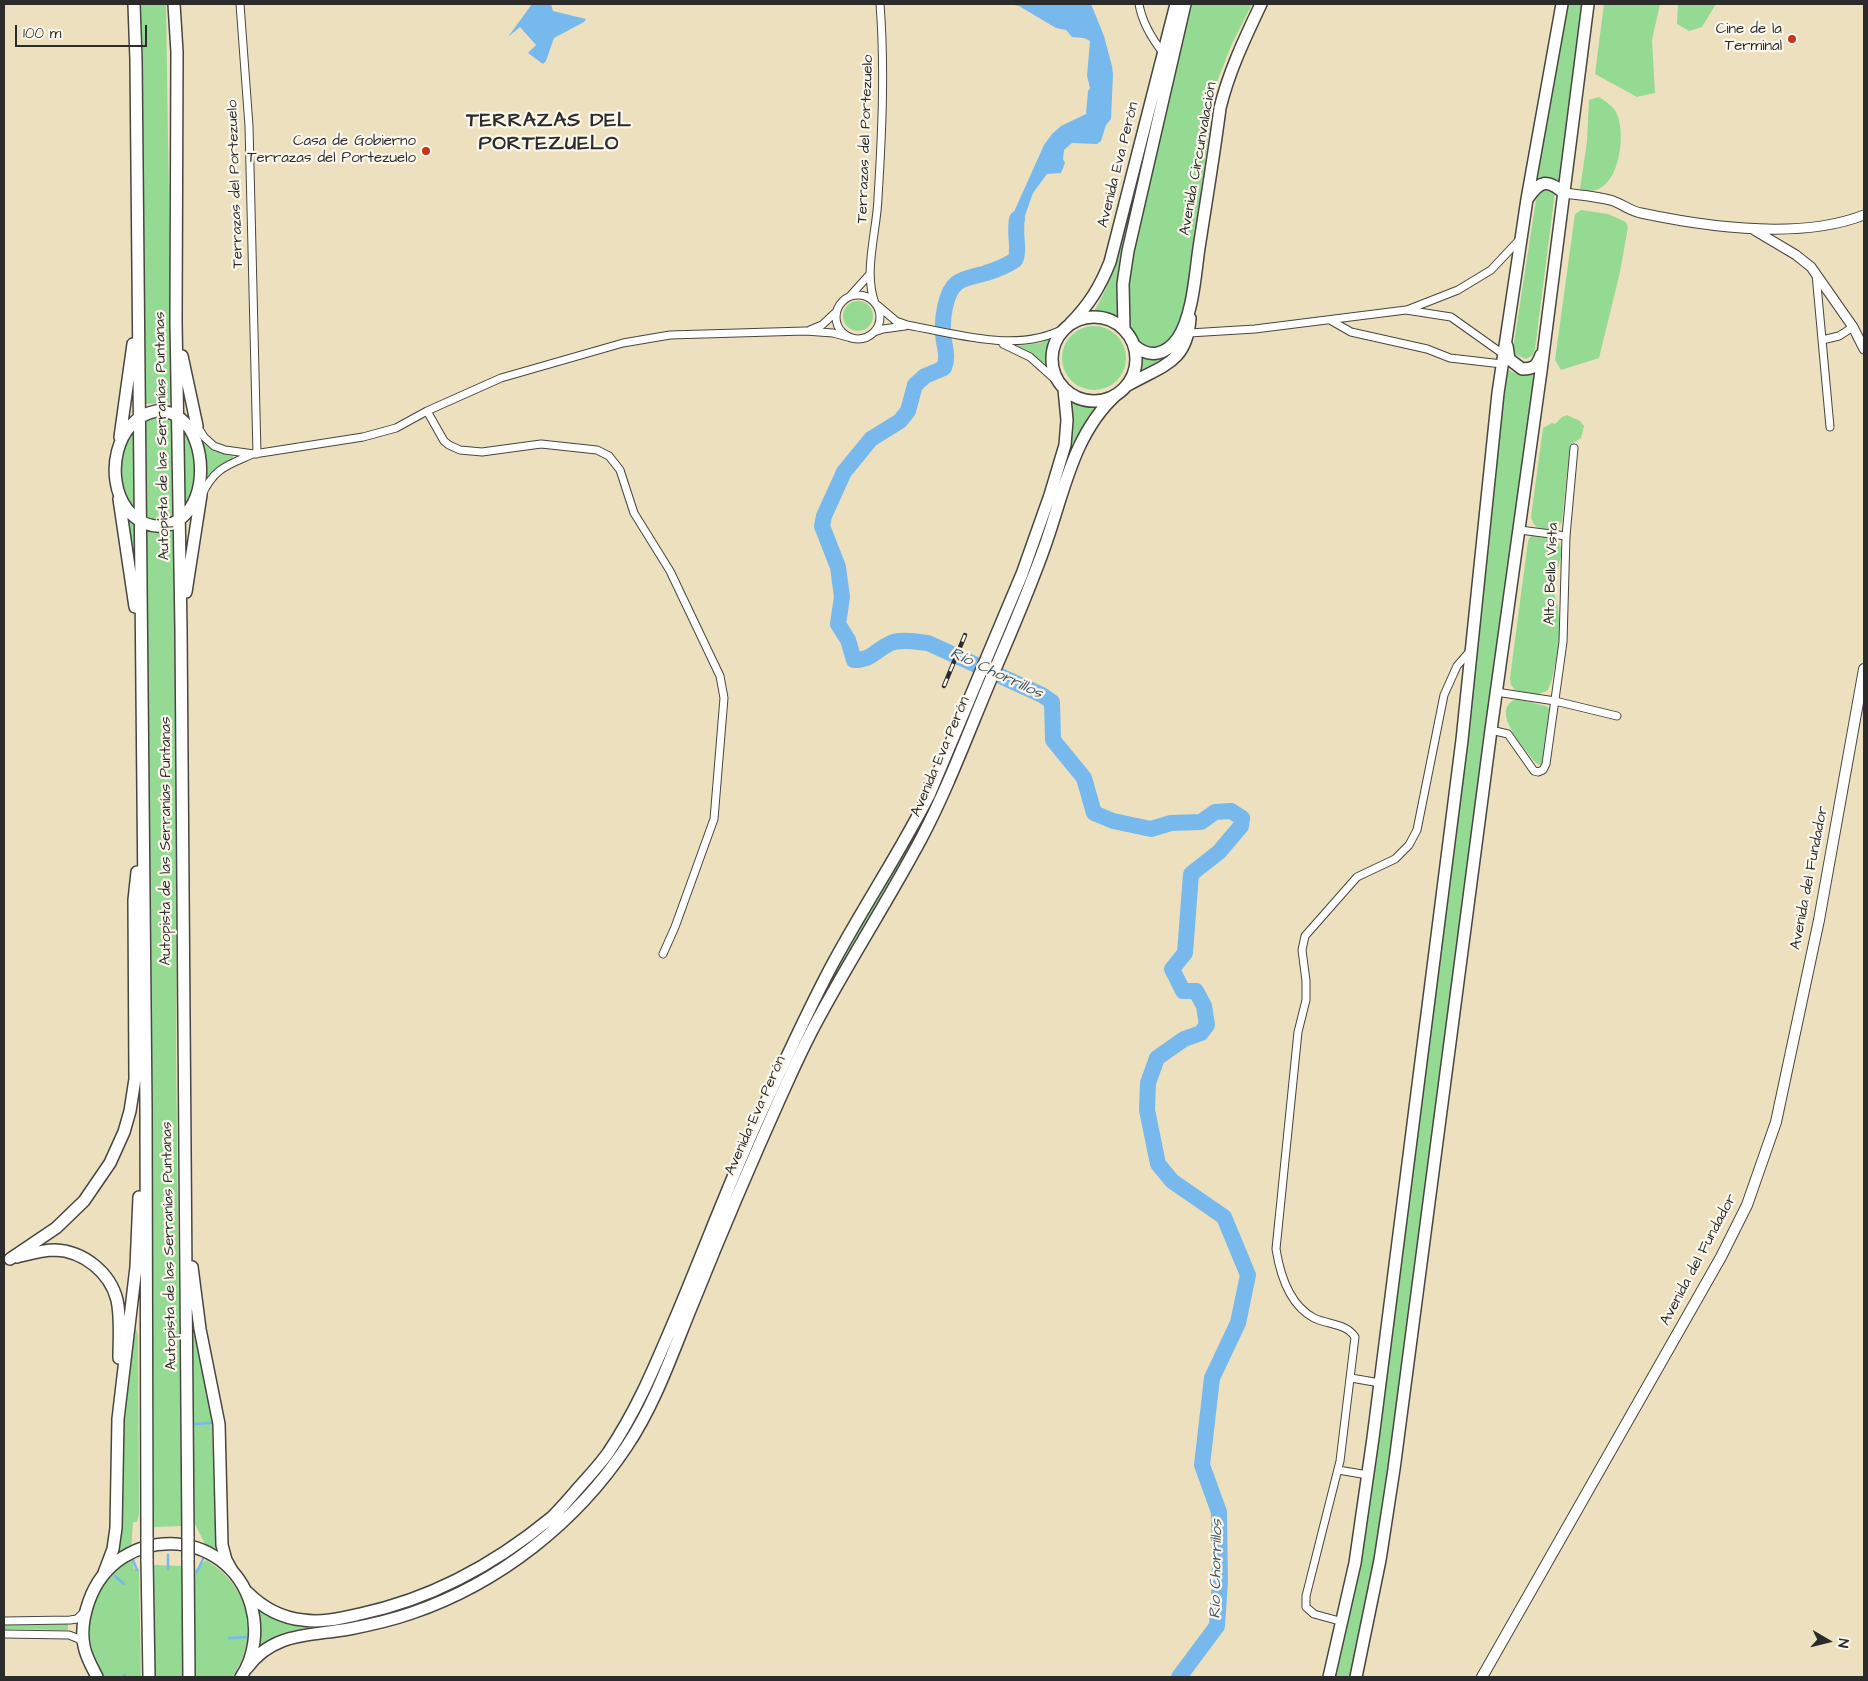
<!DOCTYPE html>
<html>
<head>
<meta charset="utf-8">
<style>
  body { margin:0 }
  #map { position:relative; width:1868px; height:1681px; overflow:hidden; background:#ede0be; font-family:"Architects Daughter",sans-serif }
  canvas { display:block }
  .frame { position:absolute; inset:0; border:5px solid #2b2b2b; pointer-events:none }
  .north { position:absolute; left:1803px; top:1616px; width:50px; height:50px; -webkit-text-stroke:4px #fbf7ec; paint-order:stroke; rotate:98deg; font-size:14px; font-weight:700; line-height:20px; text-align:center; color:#2b2b2b }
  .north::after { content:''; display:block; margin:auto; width:18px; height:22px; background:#2b2b2b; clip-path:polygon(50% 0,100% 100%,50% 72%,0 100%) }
  .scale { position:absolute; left:15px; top:25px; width:132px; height:22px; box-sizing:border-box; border:2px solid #2b2b2b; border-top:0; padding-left:6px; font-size:15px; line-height:18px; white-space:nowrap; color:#2b2b2b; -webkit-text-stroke:4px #fbf7ec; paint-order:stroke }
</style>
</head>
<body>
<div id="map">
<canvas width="1868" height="1681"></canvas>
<div class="frame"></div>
<div class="north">N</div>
<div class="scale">100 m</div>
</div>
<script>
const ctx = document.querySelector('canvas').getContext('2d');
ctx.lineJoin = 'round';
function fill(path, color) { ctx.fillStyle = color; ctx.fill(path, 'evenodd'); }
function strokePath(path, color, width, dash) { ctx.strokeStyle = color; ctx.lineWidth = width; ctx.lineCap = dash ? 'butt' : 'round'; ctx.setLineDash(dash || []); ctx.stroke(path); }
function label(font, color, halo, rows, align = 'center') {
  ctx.font = font + ' "Architects Daughter",sans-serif'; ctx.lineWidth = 4.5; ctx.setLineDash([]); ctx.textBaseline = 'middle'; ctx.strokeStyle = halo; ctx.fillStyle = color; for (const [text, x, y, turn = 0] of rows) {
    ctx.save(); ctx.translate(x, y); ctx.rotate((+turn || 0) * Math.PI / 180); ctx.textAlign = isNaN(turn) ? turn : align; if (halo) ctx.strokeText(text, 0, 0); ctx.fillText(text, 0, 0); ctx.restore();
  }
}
const green = new Path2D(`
  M140 4H166L172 403 143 404V98Z
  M1179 4 1118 284 1117 319 1115 320 1102 316H1093L1092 315C1104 294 1113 274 1119 252Z
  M1190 4H1252L1231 46 1215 87 1185 312 1171 342 1152 352C1147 349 1140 346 1136 341 1124 329 1128 285 1129 269Z
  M1567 4H1583L1561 182 1547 178 1535 181Z
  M1604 4H1660L1652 40 1655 93 1637 97 1595 74Z
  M1678 4H1716L1702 27 1689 31 1677 24Z
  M1599 97C1605 101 1612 105 1616 112 1628 135 1618 203 1580 189L1587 141 1589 100Z
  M1547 186 1555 192 1535 349 1533 355 1526 359 1516 355 1513 349 1536 200 1539 192Z
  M1581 210 1608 214 1626 222 1628 227 1620 272 1599 358 1561 370 1555 360 1575 214Z
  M843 316a15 15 0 1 1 30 0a15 15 0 1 1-30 0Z
  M1062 358a32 32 0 1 1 64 0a32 32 0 1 1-64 0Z
  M1052 338 1050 353 1054 375 1032 354 1016 346 1040 343Z
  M1173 352 1137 374 1139 359H1151Z
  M1506 368C1515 375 1525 377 1536 373L1405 1357 1372 1577 1351 1677H1333L1356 1588 1362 1547Z
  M1071 402 1095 407C1069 442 1062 486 1048 527 1034 567 1016 607 1000 647L997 646 1024 583 1053 503Z
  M1567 415 1580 421 1584 426 1581 438 1570 445 1562 521C1555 536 1534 533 1531 517L1543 428 1552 423 1555 424 1562 417Z
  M161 416 173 420 174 518 157 522 144 518V421L148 418Z
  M133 429 134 509C115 483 118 455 133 429Z
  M183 429C195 447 198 470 193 491 192 497 187 503 184 508Z
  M197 432C207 444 217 454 233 454V460C219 464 210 474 203 487Z
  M126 514 135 522V595Z
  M145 527 174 528 177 922 176 1058 182 1526 154 1527 151 1037Z
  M1534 535C1539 536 1545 536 1550 537 1572 544 1556 571 1551 584 1562 614 1562 634 1555 665 1553 674 1552 683 1547 691L1536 695 1515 690 1511 685 1510 678 1528 541 1530 537Z
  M976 696 978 697C963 733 950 771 933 806 893 887 841 961 800 1041L652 1390 623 1442 610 1460 515 1552 482 1573 444 1592 408 1606 282 1633 257 1650 253 1600 298 1621 396 1606 517 1546 608 1458 764 1114 814 1008 922 822Z
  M1517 699 1546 706 1551 710 1543 763 1540 765 1536 763C1526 750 1487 709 1517 699Z
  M134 1323 138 1335 139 1514 137 1522H133L131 1550 113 1562 120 1430Z
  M191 1334 197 1337 208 1390 212 1428 215 1524 218 1548 206 1546 195 1524 189 1521Z
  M132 1559 134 1569H139L141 1677H104C84 1647 84 1604 111 1576 117 1569 125 1564 132 1559Z
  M206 1560C249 1586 262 1636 232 1677H190V1570H195Z
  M154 1565 182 1566 183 1677H155Z
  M68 1624V1630L4 1629V1625Z`);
const water = new Path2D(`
  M532 4H551L553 11 586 19 584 22 554 38 546 61 543 64 528 53 536 45 520 27 508 37Z
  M1009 4H1091L1104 36 1112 66 1113 74 1111 119 1106 125 1101 141 1097 144 1072 143 1064 150 1063 159 1065 163 1061 173 1047 174 1033 193 1016 241 1011 229 1013 214 1044 145 1052 134 1061 126 1086 114 1088 91 1090 88 1087 76 1090 41 1084 38 1072 37 1066 30 1056 28 1019 6Z`);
const stream = new Path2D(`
  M195 1424 212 1423
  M133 1560 137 1570
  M168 1569V1555
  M197 1572 203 1559
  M115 1576 124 1584
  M229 1638 249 1637
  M122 1677 125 1675`);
const river = new Path2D(`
  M1017 219C1014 232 1020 252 1015 260 1006 266 996 270 986 273 977 276 965 277 957 283 945 292 942 320 943 334 944 347 949 355 944 368L925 376 915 385 908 411 900 421 871 439 844 472 824 516 822 526 838 567 842 597 838 624 848 640 854 660C872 660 874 651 889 644 899 638 917 642 928 643L1042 695 1052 702 1053 740 1084 778 1094 813 1113 821 1151 829 1171 823 1201 822 1215 812 1231 811 1242 818 1241 826 1219 852 1191 874 1185 953 1172 969 1183 991H1196L1204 1006 1207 1025 1201 1033 1184 1039 1157 1058 1148 1083 1147 1110 1158 1164 1172 1181 1224 1217 1248 1275 1238 1323 1212 1378 1202 1465 1219 1512 1220 1582 1217 1626 1179 1677`);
const minor = new Path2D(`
  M240 4 249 126 257 454
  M1139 4C1142 22 1152 39 1164 54
  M1816 274 1830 427
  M836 317a22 22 0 1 1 44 0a22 22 0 1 1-44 0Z
  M851 295 869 275
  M875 303C863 272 877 231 878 198 882 133 885 68 880 4
  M877 305 896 321 907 325C958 334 1018 354 1065 328
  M1407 310 1458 290 1491 270 1521 238
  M1330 320 1351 332 1427 349 1450 358 1502 364
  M810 330 822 325 836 312
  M874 332 883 329 905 326
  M1189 333 1255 329 1406 310 1451 317 1503 354
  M1822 340 1839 336 1853 327
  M1003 344 1030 357 1059 383
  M427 411 444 441 449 445 460 450 482 452 541 444 597 450 609 456 620 470 634 513 670 571 720 676 724 698 714 819 675 927 663 954
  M197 426 204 437 214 446 225 450 254 454 363 437 396 428 427 411 501 378 623 343 670 335 805 331 833 333 848 337
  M202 495C214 468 228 465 253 454
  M1520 530 1566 536
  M1496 692 1555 701 1617 716
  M1491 730 1508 734 1534 771 1538 772 1543 770 1546 764 1563 642 1566 536 1574 448
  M1351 1378 1380 1383
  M1338 1470 1368 1475
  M4 1621 70 1620 77 1619 85 1611
  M1343 1622 1314 1614 1306 1607V1596L1340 1461 1355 1337C1346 1323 1328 1325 1314 1318 1289 1305 1280 1274 1276 1249L1298 1032 1306 1000V981L1302 950 1305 936 1357 877 1395 859 1409 845 1417 830 1444 695 1457 666 1470 651
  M4 1634 69 1635 79 1639 83 1644`);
const tertiary = new Path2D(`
  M1564 193C1579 195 1595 196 1610 200 1621 203 1630 211 1641 213 1707 227 1800 240 1864 215
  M1754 230 1796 255 1811 267 1853 327 1864 349`);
const secondary = new Path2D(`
  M1482 1677 1721 1257 1747 1205 1776 1122 1819 920 1864 669`);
const primary = new Path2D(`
  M1052 359a42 42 0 1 1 84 0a42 42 0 1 1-84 0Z
  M1070 324C1089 305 1100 287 1110 262L1176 4
  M1124 329 1123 284 1128 251 1185 4
  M1134 345C1149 359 1166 355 1178 338 1193 315 1195 275 1199 248 1206 202 1214 155 1220 108 1229 71 1245 38 1261 4
  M1128 385C1163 365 1187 363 1190 318
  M247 1592C263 1608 281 1618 303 1620 322 1623 342 1618 360 1614 431 1599 495 1564 551 1518 562 1508 572 1495 582 1484 591 1474 600 1464 608 1453 638 1409 657 1361 678 1312 704 1250 728 1186 756 1124 780 1071 804 1018 831 967 862 909 899 854 929 795L1022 574 1050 495 1065 445 1067 420 1064 389
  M247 1668C273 1632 310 1636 349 1629 370 1625 392 1620 412 1613 499 1583 576 1523 627 1446 657 1401 674 1348 695 1298 722 1231 751 1163 781 1096 792 1072 803 1047 816 1023 849 961 888 901 921 839 950 784 971 725 996 667 1012 630 1028 592 1042 554 1063 499 1071 435 1117 394
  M97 1677C92 1667 86 1657 84 1646 81 1631 84 1615 89 1601 117 1523 227 1525 251 1605 258 1629 255 1656 241 1677`);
const trunk = new Path2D(`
  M134 4 136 60 146 1108 147 1539
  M174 4 177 52 176 321 181 629 188 1538
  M1528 198C1540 180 1548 179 1564 193
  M1507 346 1509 359 1522 369C1534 369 1537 366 1541 355
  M182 356 197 426 191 430
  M156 411C197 409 208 466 196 497 184 529 149 537 127 509 104 478 115 419 156 411Z
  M120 437 133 344
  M119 499 135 607
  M186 592 201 495
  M17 1257C29 1254 42 1250 55 1250 83 1251 110 1272 117 1300 121 1318 119 1339 119 1358
  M10 1259 56 1228 84 1201 110 1163 124 1132 130 1111 135 1079 134 900 137 872
  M192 1267 200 1329 219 1424 222 1545 226 1560 231 1569
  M188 1558 189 1677
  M147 1559 149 1677
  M104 1573 113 1549 116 1528 118 1419 136 1267 139 1197
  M1329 1677 1355 1563 1373 1438 1462 740 1498 393 1527 199 1562 4
  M1356 1677 1380 1560 1394 1469 1491 730 1541 371 1588 4`);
const rail = new Path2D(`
  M944 686 965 635`);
const trunkBridge = new Path2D(`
  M147 1539V1559
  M188 1558V1538`);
const markers = [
  [1792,39,5,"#c8321e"],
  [426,151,5,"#c8321e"]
];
const poiNames = [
  ["Cine de la",1782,30],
  ["Terminal",1782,47],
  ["Casa de Gobierno",416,142],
  ["Terrazas del Portezuelo",416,159]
];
const streetNames = [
  ["Terrazas del Portezuelo",866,139,-88],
  ["Avenida Circunvalación",1199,159,-80],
  ["Avenida Eva Perón",1119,165,-76],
  ["Terrazas del Portezuelo",236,184,-92],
  ["Autopista de las Serranías Puntanas",163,436,-91],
  ["Alto Bella Vista",1552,574,-88],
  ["Avenida Eva Perón",941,757,-67],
  ["Autopista de las Serranías Puntanas",167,841,-90],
  ["Avenida del Fundador",1810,878,-79],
  ["Avenida Eva Perón",756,1116,-66],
  ["Autopista de las Serranías Puntanas",170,1246,-91],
  ["Avenida del Fundador",1699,1260,-62]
];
const waterNames = [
  ["Río Chorrillos",996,674,25],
  ["Río Chorrillos",1217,1569,-89]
];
const districtNames = [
  ["TERRAZAS DEL",549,122],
  ["PORTEZUELO",549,145]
];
fill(green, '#94da93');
fill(water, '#78b9ed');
strokePath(stream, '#78b9ed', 2.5);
strokePath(river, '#78b9ed', 16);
strokePath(minor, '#484641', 9);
strokePath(tertiary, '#484641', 11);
strokePath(secondary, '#484641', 12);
strokePath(primary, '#484641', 14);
strokePath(trunk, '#484641', 14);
strokePath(minor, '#fff', 7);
strokePath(tertiary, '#fff', 9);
strokePath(secondary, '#fff', 10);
strokePath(primary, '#fff', 11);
strokePath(trunk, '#fff', 11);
strokePath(rail, '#2b2b2b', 4.5);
strokePath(rail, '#fbf7ec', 2.5, [8]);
strokePath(trunkBridge, '#484641', 14, []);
strokePath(trunkBridge, '#fff', 11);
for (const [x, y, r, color] of markers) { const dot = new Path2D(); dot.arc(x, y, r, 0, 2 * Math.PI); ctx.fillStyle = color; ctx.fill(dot); strokePath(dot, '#fbf7ec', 2); }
label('15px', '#2b2b2b', '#fbf7ec', poiNames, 'right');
label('15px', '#2b2b2b', '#fbf7ec', streetNames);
label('italic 16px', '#425665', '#fbf7ec', waterNames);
ctx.letterSpacing = '1px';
label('bold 20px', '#2b2b2b', '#fbf7ec', districtNames);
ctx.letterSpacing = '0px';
</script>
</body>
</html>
